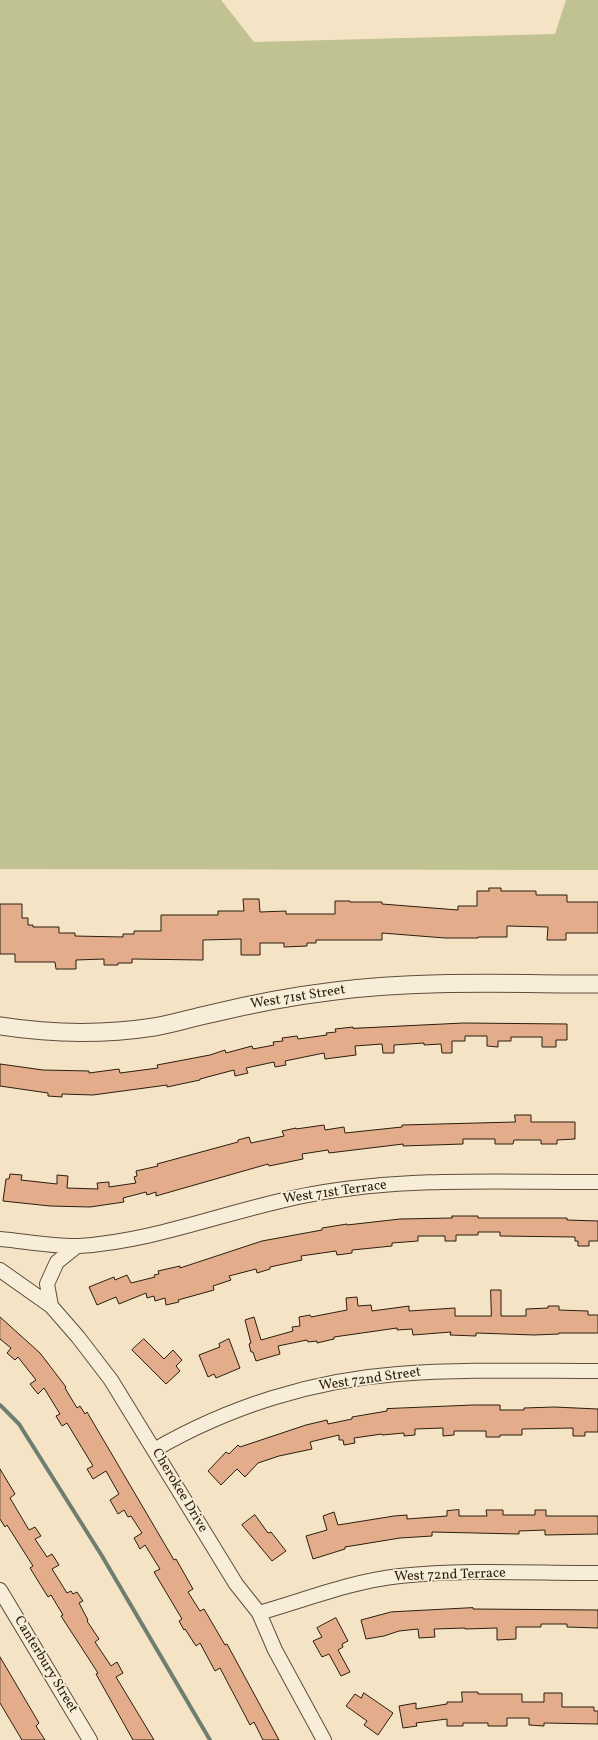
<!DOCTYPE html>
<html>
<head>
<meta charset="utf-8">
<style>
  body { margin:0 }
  canvas { display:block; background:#f5e3c5 }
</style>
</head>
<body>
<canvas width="598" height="1740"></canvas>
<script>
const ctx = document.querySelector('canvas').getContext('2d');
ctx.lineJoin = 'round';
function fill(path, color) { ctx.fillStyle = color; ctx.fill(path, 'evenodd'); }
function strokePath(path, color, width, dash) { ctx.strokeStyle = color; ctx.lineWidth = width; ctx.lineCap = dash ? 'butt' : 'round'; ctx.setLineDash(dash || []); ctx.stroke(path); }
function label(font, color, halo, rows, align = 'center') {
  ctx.font = font + ' Vollkorn,serif'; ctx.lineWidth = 3.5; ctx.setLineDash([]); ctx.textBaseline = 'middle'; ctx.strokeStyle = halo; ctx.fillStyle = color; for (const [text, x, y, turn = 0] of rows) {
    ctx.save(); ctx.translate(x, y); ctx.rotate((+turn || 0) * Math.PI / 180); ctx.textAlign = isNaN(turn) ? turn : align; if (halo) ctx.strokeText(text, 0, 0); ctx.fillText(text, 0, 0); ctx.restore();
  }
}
const green = new Path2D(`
  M0 0H221L254 42 555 34 566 0H598V870L0 869Z`);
const stream = new Path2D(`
  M0 1405 19 1424 102 1556 210 1740`);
const building = new Path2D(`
  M489 888H501V891H536V895H567V902H598V933H566V940H547L548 927 507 926V937H478V938H445L382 933V940H316V943H307V946L284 947V943H260V955H241V939L203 940V960L132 959V963H118V965H104V959L76 960V969H56L55 962H15V954H0V904H22V918H28V925H33V927H59V933H75V936L123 937V934H134V931H161V915H218V911H244L243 899H259L260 912 286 911V914H335V901H350V902H382V904L458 910V906H477V891H489Z
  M464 1023 567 1024V1040H556V1047H542V1037H511V1041H498V1047L487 1046V1036H465V1041H452V1053H442L441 1044 424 1045V1043L394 1045V1053H383L382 1044 355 1046 356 1055 325 1059 324 1053 285 1061 286 1065 275 1067 274 1062 246 1068 248 1073 235 1076 234 1070 200 1079V1080L167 1087V1085L93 1095 62 1094V1097L48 1096V1093L0 1086V1064L43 1070 89 1071V1073L119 1069 120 1073 158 1068 157 1065 210 1055 225 1050 226 1053 252 1046 253 1049 274 1045 273 1042 283 1041 282 1038 297 1036 298 1039 327 1035 326 1033 336 1032 335 1029 353 1027V1028Z
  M515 1115H531V1122H575V1139L557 1140V1144H541V1140H514L513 1144H495V1139H463V1144L403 1146V1144L329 1153 328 1150 302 1154 303 1159 269 1166 268 1164 156 1196V1192L147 1195 146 1192 123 1198 124 1202 90 1207 50 1206 3 1201 6 1179H9L10 1174 22 1175 21 1180 57 1184V1175L68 1176 67 1188 98 1189 97 1183 109 1182V1187L136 1183 134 1177 137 1176 136 1171 158 1166 157 1164 238 1142V1140L249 1137 251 1143 284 1136 282 1131 296 1128V1129L324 1125 325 1130 344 1127 345 1133 402 1127V1125L515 1122Z
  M452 1216H478V1218H567V1220L598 1221V1241H589V1246H578V1241H575V1237L500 1236V1232H478V1235H456V1241H445V1236H418V1241L392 1243V1246L352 1250V1253L337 1255 336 1251 301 1256 302 1260 270 1267V1269L257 1273 256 1269 229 1276 231 1280 213 1286 214 1290 178 1300 179 1302 166 1305 165 1298 155 1301 154 1296 147 1298 146 1293 119 1304 116 1297 97 1305 89 1287 114 1277 115 1280 127 1275 131 1283 155 1277 154 1275 159 1274 158 1271 180 1266V1268L262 1241 322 1230V1228L347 1224V1225L400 1219 452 1218Z
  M491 1290H501V1316H526V1309L548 1308V1306H559V1310L588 1311V1315H598V1333H559V1334L534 1335 476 1333V1336L450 1335 451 1332 413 1335 412 1329 397 1330V1328L334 1337V1339L317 1343V1341L308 1342 307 1340 278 1346 280 1354 256 1361 253 1352H251L249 1344 251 1343 245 1320 254 1317 261 1340 293 1331 292 1327 300 1326 299 1317 310 1315 311 1317 347 1310 346 1298 357 1297 358 1306 371 1305 372 1311 409 1306V1311L455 1308V1316H491Z
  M0 1317 40 1353 66 1387 65 1388 77 1408 80 1406 85 1414 87 1412 174 1560 176 1559 193 1589 188 1592 200 1611 204 1609 225 1645 227 1644 279 1740H263L254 1722 250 1725 220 1668 215 1671 200 1643 196 1646 185 1629 184 1630 179 1621 182 1619 154 1572 160 1569 145 1545 140 1549 134 1538 142 1533 131 1516 128 1517 124 1510 118 1514 110 1500 119 1494 106 1471 93 1479 87 1469 93 1466 67 1423 62 1426 56 1416 60 1414 44 1388 38 1394 30 1384 36 1380 18 1357 15 1360 7 1353 11 1348 0 1339Z
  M144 1339 164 1359 173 1350 182 1360 176 1366 180 1371 166 1384 132 1350Z
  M229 1339 240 1368 216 1378 214 1374 208 1377 199 1355 220 1347 219 1344Z
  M473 1405H500V1410H524V1408L554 1407 598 1409V1432H585V1436H573V1428L522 1429V1435H500V1437H486V1431H454V1435L443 1436V1428L415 1429V1435L404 1436V1433L382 1435V1434L354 1438 355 1443 344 1445 343 1440H339V1435L310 1442 312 1449 279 1456 258 1463 245 1477 237 1469 221 1485 208 1471 226 1452 229 1454 238 1445 240 1447 306 1425 327 1420 328 1424 352 1419V1417L387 1411V1409Z
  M0 1469 15 1494 10 1498 29 1530 35 1527 41 1536 35 1539 47 1557 52 1554 59 1565 52 1569 67 1593 71 1591 73 1594 77 1592 83 1601 79 1603 88 1620 87 1621 99 1639 95 1642 111 1666 117 1662 123 1673 116 1677 154 1740H133L96 1674 98 1673 61 1616 63 1615 51 1595 48 1597 30 1568 33 1566 7 1525 5 1527 0 1519Z
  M459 1510V1516H487L486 1510H503V1515H535V1510H546V1516H598V1534L545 1535V1530L519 1531V1534L432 1532V1536L400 1538 345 1547V1549L313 1559 306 1536 327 1530 323 1516 334 1512 338 1525 394 1516 407 1515V1519L447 1516V1511Z
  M255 1515 268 1533 271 1532 286 1551 272 1561 242 1525Z
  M473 1608V1609L598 1610V1628L567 1627V1624H541V1627H516V1639L497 1640V1628L465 1629V1628L434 1629 435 1637 419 1638 418 1629 399 1631 384 1636 366 1639 361 1620 391 1612Z
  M336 1618 348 1641 342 1644 343 1647 338 1650 350 1672 341 1676 329 1654 322 1657 313 1641 322 1637 317 1628Z
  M0 1657 39 1723 36 1726 45 1740H22L0 1703Z
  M462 1692H478V1694H522V1702H544V1693H562V1707H594V1711H598V1724L544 1723V1726L529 1725V1718H507V1726H488V1723H463V1726H447V1719L416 1723 417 1726 403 1728 399 1706 416 1703V1709L447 1704V1702H462Z
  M364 1693 393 1713 378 1735 364 1725 367 1721 346 1706 355 1694 361 1698Z`);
const minor = new Path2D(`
  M0 1239C24 1241 56 1247 79 1246 159 1241 234 1208 313 1194 407 1177 503 1182 598 1182
  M0 1270 51 1306 78 1337 111 1380 236 1584 259 1613 275 1650 324 1740
  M51 1306 47 1284 57 1262 77 1246
  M154 1450C228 1407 313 1380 398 1374 464 1369 531 1371 598 1371
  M0 1590 90 1740
  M259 1613C305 1600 352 1581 400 1576 465 1569 532 1573 598 1573`);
const tertiary = new Path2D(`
  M0 1026C51 1034 102 1035 154 1027 172 1024 191 1018 210 1014 251 1004 293 996 335 991 422 980 510 984 598 984`);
const streetNames = [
  ["West 71st Street",298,998,-9],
  ["West 71st Terrace",335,1193,-8],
  ["West 72nd Street",370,1380,-8],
  ["Cherokee Drive",179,1491,59],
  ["West 72nd Terrace",450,1576,-2],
  ["Canterbury Street",45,1665,59]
];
fill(green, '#c0c291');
strokePath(stream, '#6e7e71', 4);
fill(building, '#e3ad8c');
strokePath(building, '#2a1e0e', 1);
strokePath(minor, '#5d4f3c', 16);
strokePath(tertiary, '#5d4f3c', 19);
strokePath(minor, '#f8edd9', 14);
strokePath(tertiary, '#f8edd9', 17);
label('14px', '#2a1e0e', '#f8edd9', streetNames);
</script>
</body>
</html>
